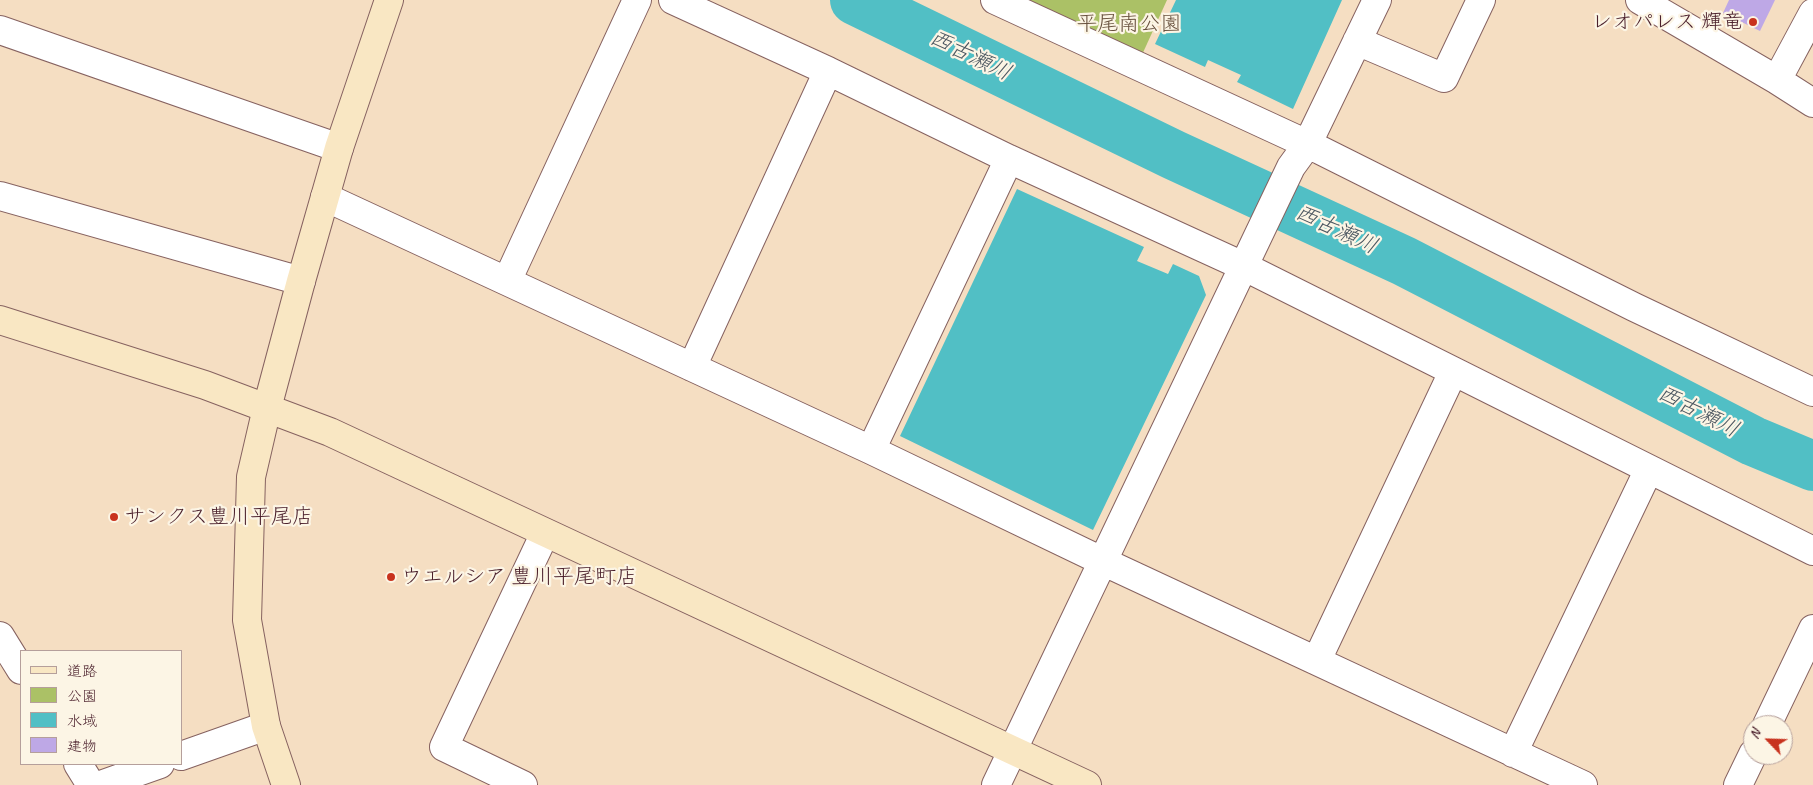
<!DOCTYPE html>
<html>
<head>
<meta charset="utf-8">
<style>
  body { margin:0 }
  #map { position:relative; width:1813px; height:785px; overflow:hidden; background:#f5dec2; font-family:Caveat,"Klee One",sans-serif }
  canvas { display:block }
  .legend { position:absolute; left:20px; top:650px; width:162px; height:115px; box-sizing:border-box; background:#fcf5e5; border:1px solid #b59f9b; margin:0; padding:6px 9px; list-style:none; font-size:15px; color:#4a1f2b }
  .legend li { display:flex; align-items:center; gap:10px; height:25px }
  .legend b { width:25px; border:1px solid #b59f9b }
  .north { position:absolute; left:1743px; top:715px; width:50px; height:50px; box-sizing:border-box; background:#fcf5e5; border:1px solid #b59f9b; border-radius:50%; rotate:294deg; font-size:14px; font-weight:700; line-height:20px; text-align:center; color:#4a1f2b }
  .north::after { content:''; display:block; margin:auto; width:18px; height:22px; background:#c8321e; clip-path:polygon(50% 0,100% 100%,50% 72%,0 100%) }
</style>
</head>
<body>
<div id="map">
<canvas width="1813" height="785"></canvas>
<ul class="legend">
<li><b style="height:6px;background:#f9e7c3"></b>道路</li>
<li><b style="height:14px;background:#abc166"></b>公園</li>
<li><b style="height:14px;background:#51bfc5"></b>水域</li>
<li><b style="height:14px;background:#bea8e6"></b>建物</li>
</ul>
<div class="north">N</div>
</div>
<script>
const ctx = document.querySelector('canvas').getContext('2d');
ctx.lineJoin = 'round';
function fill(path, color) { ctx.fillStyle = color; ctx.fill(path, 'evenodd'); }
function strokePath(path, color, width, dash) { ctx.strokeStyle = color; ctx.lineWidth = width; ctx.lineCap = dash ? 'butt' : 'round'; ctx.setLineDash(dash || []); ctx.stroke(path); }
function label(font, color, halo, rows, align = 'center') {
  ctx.font = font + ' Caveat,"Klee One",sans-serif'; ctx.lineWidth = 4.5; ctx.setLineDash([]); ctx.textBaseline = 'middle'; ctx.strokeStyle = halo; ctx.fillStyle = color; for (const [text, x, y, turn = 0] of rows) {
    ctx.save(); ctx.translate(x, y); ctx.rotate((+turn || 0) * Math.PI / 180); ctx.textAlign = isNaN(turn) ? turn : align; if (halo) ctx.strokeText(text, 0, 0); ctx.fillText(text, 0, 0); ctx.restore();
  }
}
const green = new Path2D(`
  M1017 0H1167L1141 57Z`);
const water = new Path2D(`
  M1176 0H1342L1293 109 1237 82 1241 75 1208 60 1205 67 1155 44Z
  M1017 189 1144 247 1137 261 1168 274 1173 264 1199 276 1206 295 1093 530 900 436Z`);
const river = new Path2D(`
  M855 0 1174 155 1404 261 1753 441 1813 466`);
const building = new Path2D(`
  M1729 0H1775L1760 31 1723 13Z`);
const street = new Path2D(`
  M673 0 828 71 1009 159 1243 266 1813 551
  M995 0 1320 150 1634 307 1813 392
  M1640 0 1777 80 1813 103
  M0 30 339 148
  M1357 41 1444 78 1481 0
  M1777 80 1813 13
  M0 196 301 281
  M325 197 871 450 1102 561 1583 785
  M507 281 637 0
  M692 367 828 71
  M871 450 1009 159
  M0 636 21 670
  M1317 660 1453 372
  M1767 725 1813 629
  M1513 753 1649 469
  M181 756 266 726
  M78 764 91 785
  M101 785 160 764
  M523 785 444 747 545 533
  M996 785 1291 167 1307 145 1377 0
  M1738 785 1753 754`);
const secondary = new Path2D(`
  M0 320 205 385 330 432 1087 785
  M286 785 266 726 247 620 251 477 267 408 301 281 339 148 389 0`);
const markers = [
  [1753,22,5,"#c8321e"],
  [114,517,5,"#c8321e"],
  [391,577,5,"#c8321e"]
];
const poiNames = [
  ["レオパレス 輝竜",1743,22,"right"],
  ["サンクス豊川平尾店",124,517],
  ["ウエルシア 豊川平尾町店",401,577]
];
const parkNames = [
  ["平尾南公園",1129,24]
];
const waterNames = [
  ["西古瀬川",970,56,26],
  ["西古瀬川",1336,230,25],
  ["西古瀬川",1698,412,27]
];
fill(green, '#abc166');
fill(water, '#51bfc5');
strokePath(river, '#51bfc5', 50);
fill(building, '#bea8e6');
strokePath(street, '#866260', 30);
strokePath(secondary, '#866260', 30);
strokePath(street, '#fff', 28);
strokePath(secondary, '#f9e7c3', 28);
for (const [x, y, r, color] of markers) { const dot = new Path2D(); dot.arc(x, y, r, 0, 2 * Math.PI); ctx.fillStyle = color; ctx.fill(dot); strokePath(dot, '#fcf5e5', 2); }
label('21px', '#4a1f2b', '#fcf5e5', poiNames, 'left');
label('21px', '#67503d', '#fcf5e5', parkNames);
label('italic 22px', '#4c5761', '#fcf5e5', waterNames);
</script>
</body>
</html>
